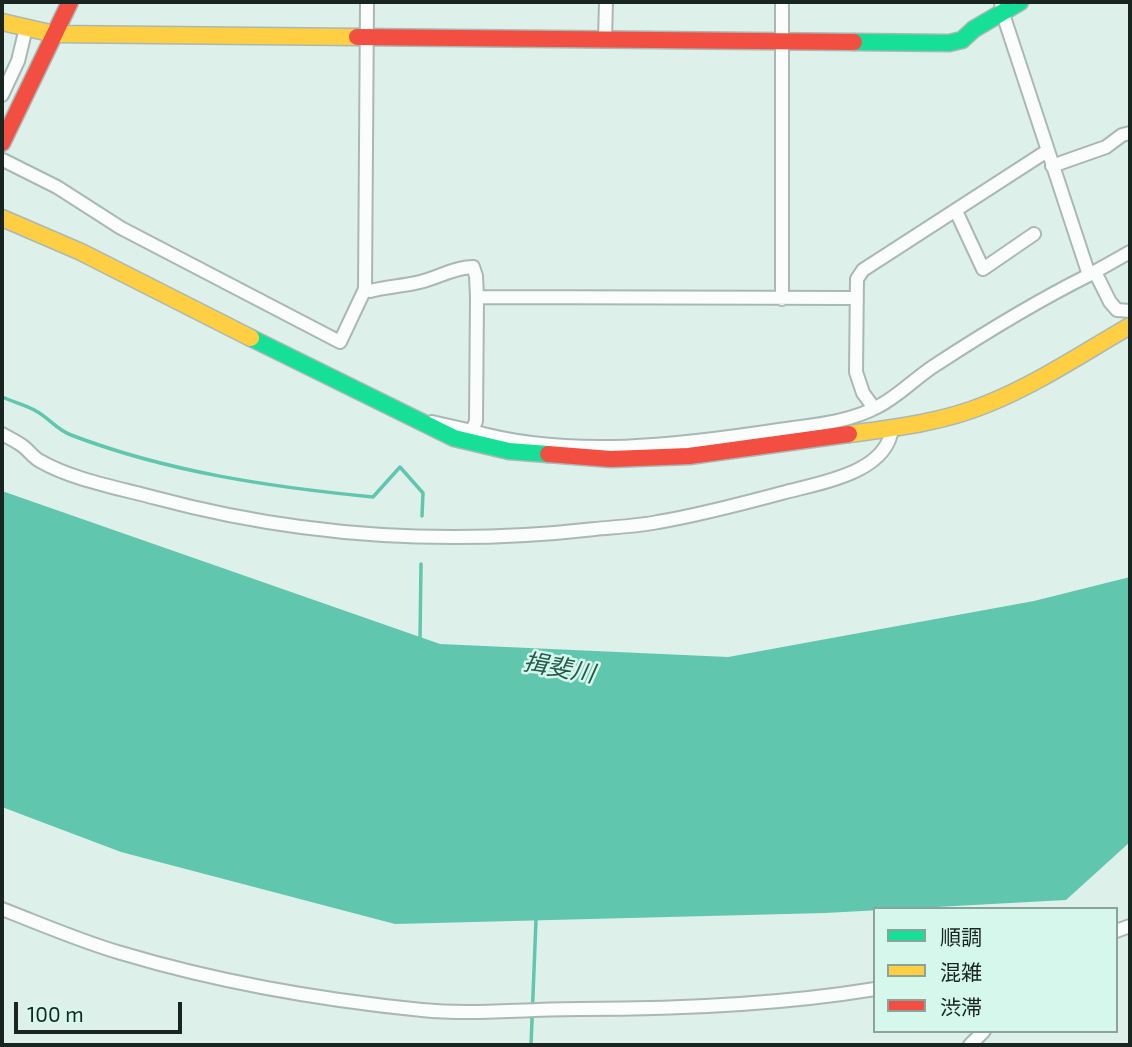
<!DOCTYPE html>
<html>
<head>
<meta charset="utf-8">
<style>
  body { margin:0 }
  #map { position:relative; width:1132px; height:1047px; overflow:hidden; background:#def0ea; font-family:"Exo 2","Noto Sans JP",sans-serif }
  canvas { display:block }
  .frame { position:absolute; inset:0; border:4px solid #182521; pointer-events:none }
  .legend { position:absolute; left:873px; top:907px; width:245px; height:126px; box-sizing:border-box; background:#d6f8ec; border:2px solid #8aa49b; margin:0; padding:9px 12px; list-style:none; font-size:21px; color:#182521 }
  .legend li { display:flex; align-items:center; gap:14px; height:35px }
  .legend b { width:35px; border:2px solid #8aa49b }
  .scale { position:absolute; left:14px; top:1002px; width:168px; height:32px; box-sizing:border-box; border:4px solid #182521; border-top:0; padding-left:9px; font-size:21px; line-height:24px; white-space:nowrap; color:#182521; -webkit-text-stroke:5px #d6f8ec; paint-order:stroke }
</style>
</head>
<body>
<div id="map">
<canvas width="1132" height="1047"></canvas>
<div class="frame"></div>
<ul class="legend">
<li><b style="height:9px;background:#16e098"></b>順調</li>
<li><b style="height:9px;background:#ffcf43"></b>混雑</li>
<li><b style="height:9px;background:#f24e42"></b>渋滞</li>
</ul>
<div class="scale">100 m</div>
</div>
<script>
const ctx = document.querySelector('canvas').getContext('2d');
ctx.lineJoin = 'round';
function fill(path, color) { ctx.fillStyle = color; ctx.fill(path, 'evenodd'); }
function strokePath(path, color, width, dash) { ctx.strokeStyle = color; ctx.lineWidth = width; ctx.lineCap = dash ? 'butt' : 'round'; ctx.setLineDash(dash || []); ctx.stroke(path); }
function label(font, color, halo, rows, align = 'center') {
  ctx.font = font + ' "Exo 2","Noto Sans JP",sans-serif'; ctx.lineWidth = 5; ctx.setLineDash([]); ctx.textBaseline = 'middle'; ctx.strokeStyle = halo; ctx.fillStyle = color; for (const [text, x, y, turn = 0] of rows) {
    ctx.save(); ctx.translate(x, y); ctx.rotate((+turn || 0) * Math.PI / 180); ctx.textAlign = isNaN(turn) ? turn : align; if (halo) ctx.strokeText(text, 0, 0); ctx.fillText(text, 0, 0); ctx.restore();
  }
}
const water = new Path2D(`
  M2 491 440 644 728 657 1034 601 1130 577V842L1066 900 825 913 395 924 121 852 2 807Z`);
const stream = new Path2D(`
  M2 397C13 402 26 405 36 411 49 418 57 430 71 435 168 472 270 487 373 497L400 467 423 493 422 516
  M420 639 421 564
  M531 1045 536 920`);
const street = new Path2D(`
  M1001 2 1002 11 1089 275 1130 252
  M605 39 606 2
  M2 95 18 61 26 28
  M3 160 57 187 121 228 340 342 365 289 367 2
  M1052 166 1106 147 1122 135 1130 133
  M956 211 983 269 1034 234
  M1095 272 1110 302 1117 310 1130 311
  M365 289 370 291C386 287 403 286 420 282 437 278 455 267 473 267L476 276 477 297 476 421 472 431 432 422
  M477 297 856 298
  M782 299V2
  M874 408 863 393 856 372 857 279 863 270 1047 151
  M472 431C569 459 681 445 779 430 812 425 847 423 877 407 899 396 916 377 937 364 986 332 1037 301 1089 275
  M2 434C9 438 18 442 24 447 30 452 34 458 40 461 73 480 119 488 156 498 301 537 446 546 595 529 616 527 638 526 658 522 700 515 741 504 782 493 818 483 887 474 892 428
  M2 909C41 924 80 941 121 953 218 982 321 1000 422 1010 472 1015 529 1009 580 1009 678 1009 778 1005 875 989
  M1116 931 1130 926
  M970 1045 984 1031`);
const fast = new Path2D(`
  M854 42 949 43 962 40 974 29 1020 2
  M251 338 454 438 509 451 548 454`);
const slow = new Path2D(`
  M2 22 54 34 357 37
  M2 218 81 252 251 338
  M849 434C895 428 944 422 987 404 1037 384 1083 353 1130 326`);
const jam = new Path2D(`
  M357 37 854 42
  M2 143 70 2
  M548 454 611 459 689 456 849 434`);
const waterNames = [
  ["揖斐川",559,668,10]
];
fill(water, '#60c6ae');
strokePath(stream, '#60c6ae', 3.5);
strokePath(street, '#aab8b4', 16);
strokePath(fast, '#aab8b4', 19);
strokePath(slow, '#aab8b4', 19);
strokePath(jam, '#aab8b4', 19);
strokePath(street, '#fafdfc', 12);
strokePath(fast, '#16e098', 16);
strokePath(slow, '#ffcf43', 16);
strokePath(jam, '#f24e42', 16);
label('italic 24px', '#25594b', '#d6f8ec', waterNames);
</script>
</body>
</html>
